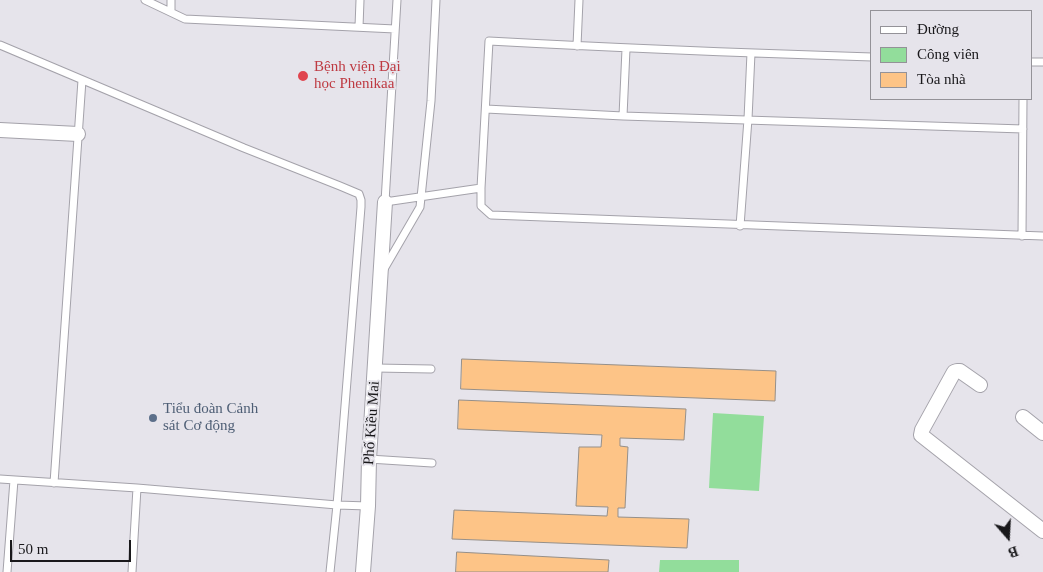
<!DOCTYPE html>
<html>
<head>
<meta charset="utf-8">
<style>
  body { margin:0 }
  #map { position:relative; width:1043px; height:572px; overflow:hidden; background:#e6e4eb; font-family:"Times New Roman",serif }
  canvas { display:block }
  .legend { position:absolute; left:870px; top:10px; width:162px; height:90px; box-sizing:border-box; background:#e6e4eb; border:1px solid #949298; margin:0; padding:6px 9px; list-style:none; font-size:15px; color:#19181b }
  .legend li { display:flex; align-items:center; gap:10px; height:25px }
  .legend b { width:25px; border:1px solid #949298 }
  .north { position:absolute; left:983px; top:512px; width:50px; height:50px; -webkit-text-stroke:4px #e6e4eb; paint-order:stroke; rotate:161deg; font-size:14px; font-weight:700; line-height:20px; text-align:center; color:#19181b }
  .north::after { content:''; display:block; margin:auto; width:18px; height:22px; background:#19181b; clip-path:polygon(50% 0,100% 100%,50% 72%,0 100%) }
  .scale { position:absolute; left:10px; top:540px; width:121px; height:22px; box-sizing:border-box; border:2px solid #19181b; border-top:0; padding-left:6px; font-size:15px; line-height:18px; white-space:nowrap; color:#19181b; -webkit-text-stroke:4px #e6e4eb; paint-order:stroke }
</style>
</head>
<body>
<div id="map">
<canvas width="1043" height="572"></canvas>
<ul class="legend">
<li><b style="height:6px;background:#fff"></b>Đường</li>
<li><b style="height:14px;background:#92dd9b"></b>Công viên</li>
<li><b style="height:14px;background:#fdc487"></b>Tòa nhà</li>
</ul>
<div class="north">B</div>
<div class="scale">50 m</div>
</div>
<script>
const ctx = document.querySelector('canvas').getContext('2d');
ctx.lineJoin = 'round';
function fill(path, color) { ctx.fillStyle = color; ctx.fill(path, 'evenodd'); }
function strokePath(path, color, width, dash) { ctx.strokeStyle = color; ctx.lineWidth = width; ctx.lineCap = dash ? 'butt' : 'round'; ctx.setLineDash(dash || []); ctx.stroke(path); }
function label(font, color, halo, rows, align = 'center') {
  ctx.font = font + ' "Times New Roman",serif'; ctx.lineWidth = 4; ctx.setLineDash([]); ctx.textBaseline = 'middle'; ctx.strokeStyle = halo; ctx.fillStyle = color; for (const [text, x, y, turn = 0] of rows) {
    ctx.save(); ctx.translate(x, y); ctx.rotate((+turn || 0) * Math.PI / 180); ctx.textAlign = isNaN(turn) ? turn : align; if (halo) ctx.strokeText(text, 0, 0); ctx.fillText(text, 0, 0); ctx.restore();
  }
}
const green = new Path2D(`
  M713 413 764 416 759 491 709 488Z
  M660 560H739V572H659Z`);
const building = new Path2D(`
  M462 359 776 371 775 401 461 389Z
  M459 400 686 409 684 440 620 438V446L628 447 625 508H618V517L689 519 687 548 452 539 454 510 607 516 608 507 576 506 579 447H601L602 435 458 429Z
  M457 552 609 560 608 572H456Z`);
const lane = new Path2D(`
  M145 0 185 19 395 29
  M397 0 385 202 481 188V206L491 215 1043 236
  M171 12V0
  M359 27 360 0
  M0 45 244 148 340 186 359 194 361 200V207L337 505 330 572
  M577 46 579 0
  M1032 62H1043
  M486 109 623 116 1023 129
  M623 116 626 49
  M481 188 489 41C617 48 744 53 872 57
  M740 226 748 119 751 53
  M1022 236 1023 99
  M384 269 420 207 431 101 436 0
  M376 368 431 369
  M369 459 432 463
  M0 479 137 488 337 505 368 506
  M54 483 82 80
  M7 572 14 480
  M132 572 137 488`);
const street = new Path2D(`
  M0 130 78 134
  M980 385 960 371H957L954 372 922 430 921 435 1043 531
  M1023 417 1043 433
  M363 572 368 506 369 459 385 202`);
const markers = [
  [303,76,6,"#e0444e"],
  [153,418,5,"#5c6f8a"]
];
const healthNames = [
  ["Bệnh viện Đại",314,67],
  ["học Phenikaa",314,84]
];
const serviceNames = [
  ["Tiểu đoàn Cảnh",163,409],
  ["sát Cơ động",163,426]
];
const streetNames = [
  ["Phố Kiều Mai",372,423,-86]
];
fill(green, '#92dd9b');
fill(building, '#fdc487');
strokePath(building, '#958f89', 1);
strokePath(lane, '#a4a2aa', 9);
strokePath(street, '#a4a2aa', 16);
strokePath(lane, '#fff', 7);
strokePath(street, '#fff', 14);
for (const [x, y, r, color] of markers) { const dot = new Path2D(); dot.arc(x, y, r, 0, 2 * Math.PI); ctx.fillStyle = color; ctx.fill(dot); strokePath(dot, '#e6e4eb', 2); }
label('15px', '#be3a42', '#e6e4eb', healthNames, 'left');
label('15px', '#4e5e75', '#e6e4eb', serviceNames, 'left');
label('15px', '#19181b', '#e6e4eb', streetNames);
</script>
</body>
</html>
